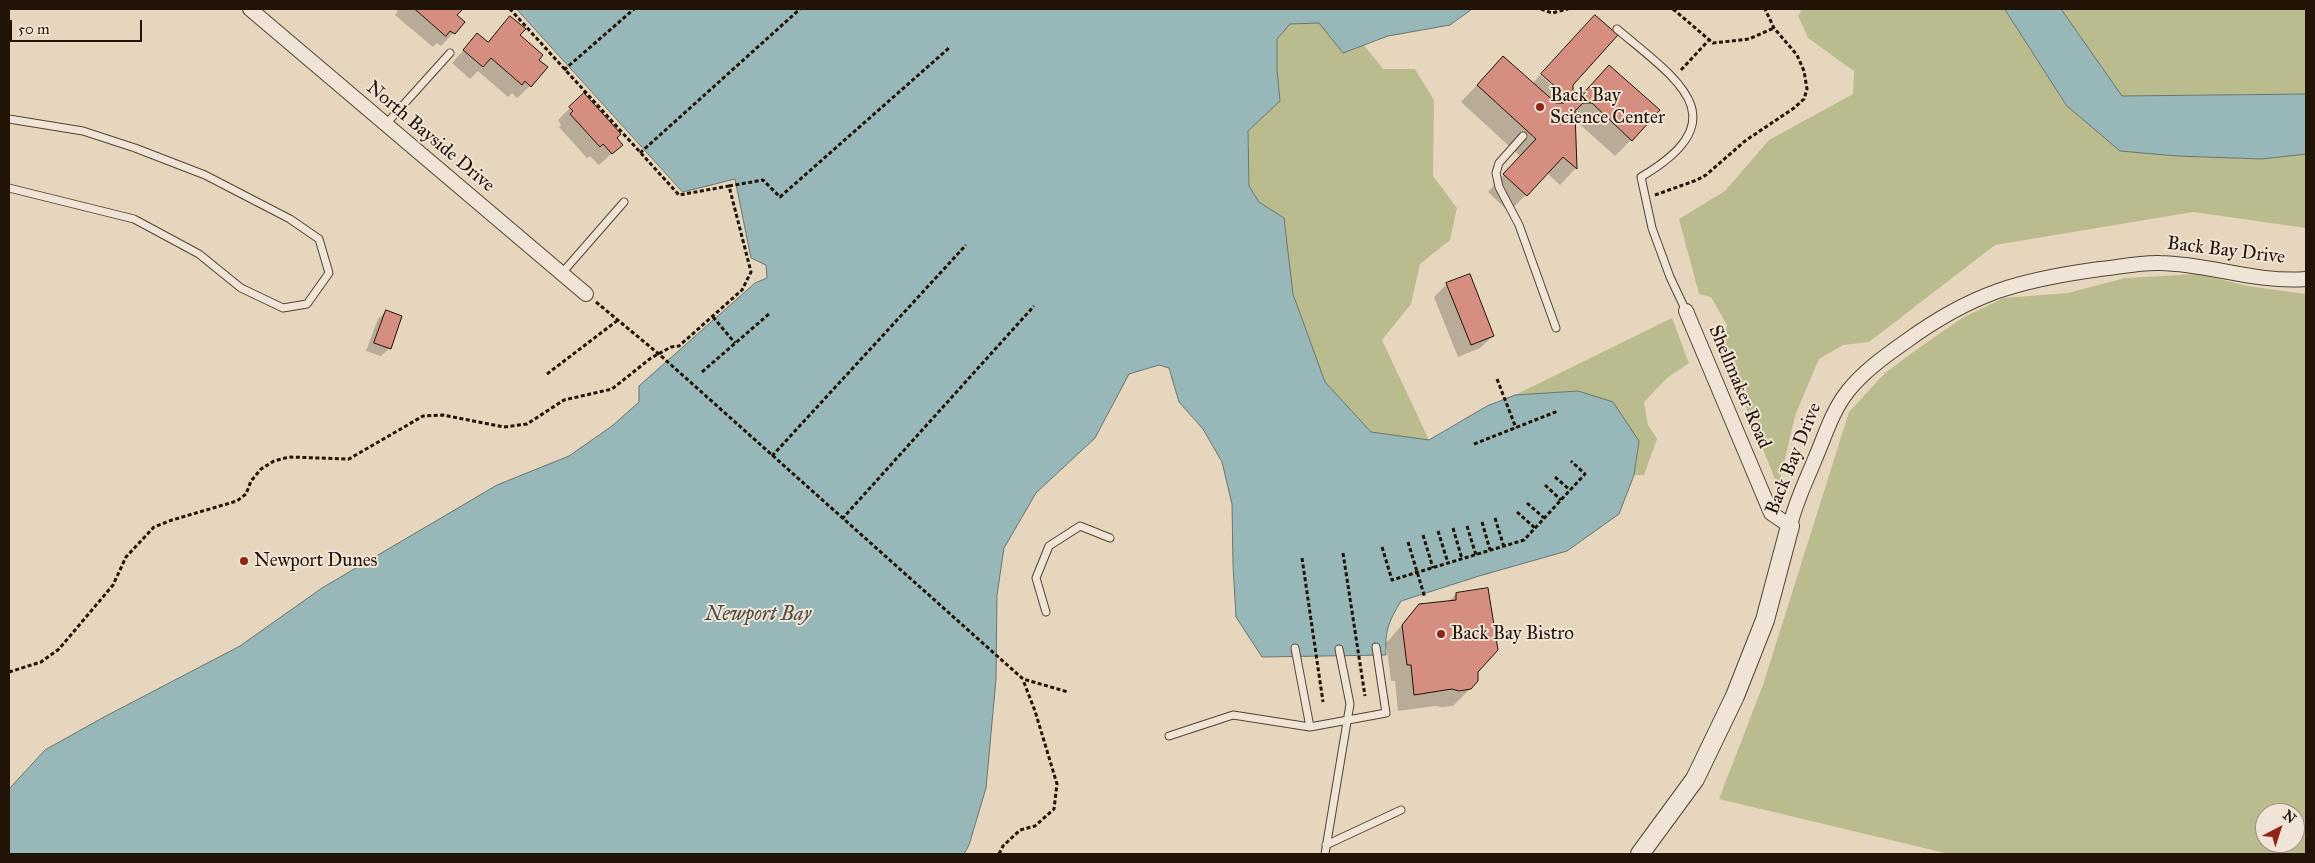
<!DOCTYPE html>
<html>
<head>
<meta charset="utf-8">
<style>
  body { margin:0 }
  #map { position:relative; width:2315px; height:863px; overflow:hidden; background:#e6d6be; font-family:"IM FELL Great Primer",serif }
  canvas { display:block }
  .frame { position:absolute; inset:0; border:10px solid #211306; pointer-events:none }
  .north { position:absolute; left:2255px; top:803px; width:50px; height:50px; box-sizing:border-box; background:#efe4d5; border:1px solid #9d9082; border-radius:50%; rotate:40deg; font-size:14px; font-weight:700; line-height:20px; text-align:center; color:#211306 }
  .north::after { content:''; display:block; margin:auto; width:18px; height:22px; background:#8f2418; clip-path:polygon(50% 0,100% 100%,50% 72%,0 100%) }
  .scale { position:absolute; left:10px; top:20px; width:132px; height:22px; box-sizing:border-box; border:2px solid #211306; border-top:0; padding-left:6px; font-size:15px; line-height:18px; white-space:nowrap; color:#211306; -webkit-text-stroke:4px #efe4d5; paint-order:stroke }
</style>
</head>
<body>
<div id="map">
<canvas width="2315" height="863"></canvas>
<div class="frame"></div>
<div class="north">N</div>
<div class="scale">50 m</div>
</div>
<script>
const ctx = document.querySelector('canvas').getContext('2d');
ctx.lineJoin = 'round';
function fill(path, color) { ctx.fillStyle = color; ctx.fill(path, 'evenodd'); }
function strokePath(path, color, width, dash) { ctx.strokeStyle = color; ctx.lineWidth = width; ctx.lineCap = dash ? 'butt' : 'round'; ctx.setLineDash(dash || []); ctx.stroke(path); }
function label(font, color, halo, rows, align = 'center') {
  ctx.font = font + ' "IM FELL Great Primer",serif'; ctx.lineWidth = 4; ctx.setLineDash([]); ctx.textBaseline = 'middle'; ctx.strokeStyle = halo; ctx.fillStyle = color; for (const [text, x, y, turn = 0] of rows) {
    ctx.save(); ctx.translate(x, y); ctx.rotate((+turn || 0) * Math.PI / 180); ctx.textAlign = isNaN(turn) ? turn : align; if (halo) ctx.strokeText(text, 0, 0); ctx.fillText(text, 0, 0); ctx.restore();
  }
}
const green = new Path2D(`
  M1802 9H2005L2067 106 2177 156 2262 159 2306 154V228L2193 212 1995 245 1869 342 1843 345 1819 359 1796 413 1778 487 1723 349 1727 325 1711 297 1699 294 1679 219 1725 191 1769 140 1853 94 1854 71 1808 38 1798 16Z
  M2061 9H2306V94L2121 96Z
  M1319 23 1343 53 1364 45 1383 69H1415L1434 100 1433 176 1457 208 1450 240 1420 264 1411 304 1382 340 1429 440 1371 432 1325 382 1293 294 1284 218 1259 202 1249 186 1248 130 1280 101 1277 70V39L1290 24Z
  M2199 274 2247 286 2306 294V854H1949L1719 799 1763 685 1849 412 1885 373 1916 350 1962 318 2004 298 2068 293 2125 278ZM2265 813H2295V843H2265Z
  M1672 318 1689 363 1667 378 1644 402 1648 425 1657 439 1644 475H1634L1639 441 1578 391 1515 395Z`);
const water = new Path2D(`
  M517 9H1472L1450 25 1388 36 1343 53 1319 23 1290 24 1277 39V70L1280 101 1248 131 1249 186 1259 202 1284 218 1293 294 1325 382 1371 432 1429 440 1487 406 1515 395 1578 391 1613 402 1639 441 1634 475 1619 514 1567 551 1479 576 1401 601C1388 623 1385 630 1386 655L1262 657 1236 617 1233 565 1232 504 1222 462 1203 429 1179 402 1169 368 1159 365 1129 374 1095 438 1036 493 1004 548 997 595 996 679 986 788 969 845 964 854H9V789L45 750 104 717 240 646 322 588 497 485 569 456 612 426 639 402V386L755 283 767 278 766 265 751 258 735 179 683 192Z
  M2005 9H2061L2122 96 2306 94V154L2262 159 2177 156 2120 151 2067 106Z`);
const shadow = new Path2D(`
  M395 9H461L455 15 464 22 441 46 437 43 433 47 395 15 398 11Z
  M510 17 519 35 538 60 530 86 517 98 512 93 508 97 478 71 470 79 452 63 477 35 487 43Z
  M1503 57 1533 83 1540 75 1564 96 1572 85V90L1579 98 1609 66 1631 140 1615 156 1574 119 1576 168 1560 185 1547 173 1509 212 1488 192 1520 156 1461 102Z
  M570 108 621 145 599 165 590 156 587 158 559 127 561 125 558 120Z
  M1447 284 1493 336 1480 348 1458 357 1434 297Z
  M386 311 390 348 381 356 366 351 378 319Z
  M1456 594 1476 672 1470 689 1453 706 1442 707 1435 706 1398 711 1395 681H1391L1386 643 1419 606 1448 602Z`);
const building = new Path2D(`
  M415 9H463L457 15 465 22 455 34 450 31 446 36Z
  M1595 15 1618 35 1573 85V90L1580 97 1609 65 1660 110 1632 141 1592 103H1583L1575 111 1577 169 1563 157 1527 196 1503 174 1536 139 1477 85 1503 56 1556 103H1564L1568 98 1541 74Z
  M510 16 526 29 520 35 543 55 539 60 548 67 531 87 525 81 522 85 491 58 483 67 463 50 477 33 488 42Z
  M584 93 621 134 617 138 623 145 612 154 603 144 600 147 570 114 573 111 569 107Z
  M1470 274 1494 336 1471 345 1446 283Z
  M386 310 402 316 391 349 374 343Z
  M1488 588 1498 650 1478 672V681L1471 689 1459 691 1452 689 1414 695 1411 665H1407L1402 625 1419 604 1456 600V593Z`);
const path = new Path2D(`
  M1541 9 1552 13 1568 9
  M1673 9 1713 43 1749 39 1774 28
  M564 70 634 9
  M1681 70 1708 41
  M640 153 800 9
  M729 186 763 180 780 197 949 48
  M1655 195 1697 180 1706 175 1745 141 1794 108 1804 99 1807 89 1804 71 1797 55 1774 28 1765 9
  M596 302 660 355 1023 679 1068 692
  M713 317 735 343
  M702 372 770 313
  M547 374 618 320
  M1497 379 1516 428
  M1474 444 1558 411
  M772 456 966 245
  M1555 477 1570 490
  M1545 485 1561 500
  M1527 503 1544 518
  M1517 512 1535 528
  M1495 518 1504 547
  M842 519 1034 306
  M1482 522 1490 550
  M1467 526 1476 555
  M1453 528 1462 559
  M1438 531 1448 563
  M1423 535 1433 568
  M1408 542 1425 598
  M1382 547 1392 580 1524 540 1585 474 1571 461
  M1343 553 1365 696
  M1302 558 1323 702
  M9 672 41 662 59 649 113 585 126 557 154 527 172 520 237 501 246 494 251 481 261 469 274 461 289 457 349 459 423 416 443 415 504 427 527 424 564 400 612 389 651 358 671 347 679 346 742 290 751 272 729 186 679 195 510 9
  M999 854 1003 846 1020 830 1035 826 1054 809 1057 784 1035 711 1023 680`);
const service = new Path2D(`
  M1617 29C1676 79 1741 118 1641 177L1652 228 1670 277 1686 311
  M9 119 83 131 135 148 205 175 290 219 319 239 329 273 307 304 283 308 241 288 199 254 134 219 9 188
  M386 124 450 53
  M1523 136 1499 163 1496 173 1499 187 1519 225 1556 328
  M562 273 624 202
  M1046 612 1036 578 1049 546 1080 526 1110 538
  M1295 648 1310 727
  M1169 736 1233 715 1310 727 1386 713 1376 647
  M1326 845 1401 810
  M1325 854 1350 704 1339 649`);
const minor = new Path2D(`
  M250 9 586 294
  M1686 311 1771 513 1790 526C1795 503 1806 481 1815 459 1825 436 1832 411 1848 391 1863 372 1885 356 1905 342 1972 293 2019 280 2100 269 2120 267 2141 262 2160 263 2211 264 2255 283 2306 279`);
const tertiary = new Path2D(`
  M1640 854 1695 779 1735 696 1765 620 1790 526`);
const markers = [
  [1540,107,5,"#8f2418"],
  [244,561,5,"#8f2418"],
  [1441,634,5,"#8f2418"]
];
const poiNames = [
  ["Back Bay",1550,96],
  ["Science Center",1550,118],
  ["Newport Dunes",254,561],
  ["Back Bay Bistro",1451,634]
];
const streetNames = [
  ["North Bayside Drive",430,137,40],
  ["Back Bay Drive",2226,251,7],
  ["Shellmaker Road",1739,387,67],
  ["Back Bay Drive",1794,459,-68]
];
const waterNames = [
  ["Newport Bay",758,615]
];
fill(green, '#bbbc8d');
fill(water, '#98b7b9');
strokePath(water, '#687571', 1);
fill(shadow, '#0003');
fill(building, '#d68e80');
strokePath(building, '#211306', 1);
strokePath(service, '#524434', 9);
strokePath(minor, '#524434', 16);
strokePath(tertiary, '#524434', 20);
strokePath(path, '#211306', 3, [4, 2.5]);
strokePath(service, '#efe4d5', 7);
strokePath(minor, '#efe4d5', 14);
strokePath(tertiary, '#efe4d5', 18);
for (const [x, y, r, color] of markers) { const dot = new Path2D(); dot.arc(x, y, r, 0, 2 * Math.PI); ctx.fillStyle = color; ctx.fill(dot); strokePath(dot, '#efe4d5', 2); }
label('19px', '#211306', '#efe4d5', poiNames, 'left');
label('19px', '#211306', '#efe4d5', streetNames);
label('italic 20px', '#4b4c45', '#efe4d5', waterNames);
</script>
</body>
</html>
